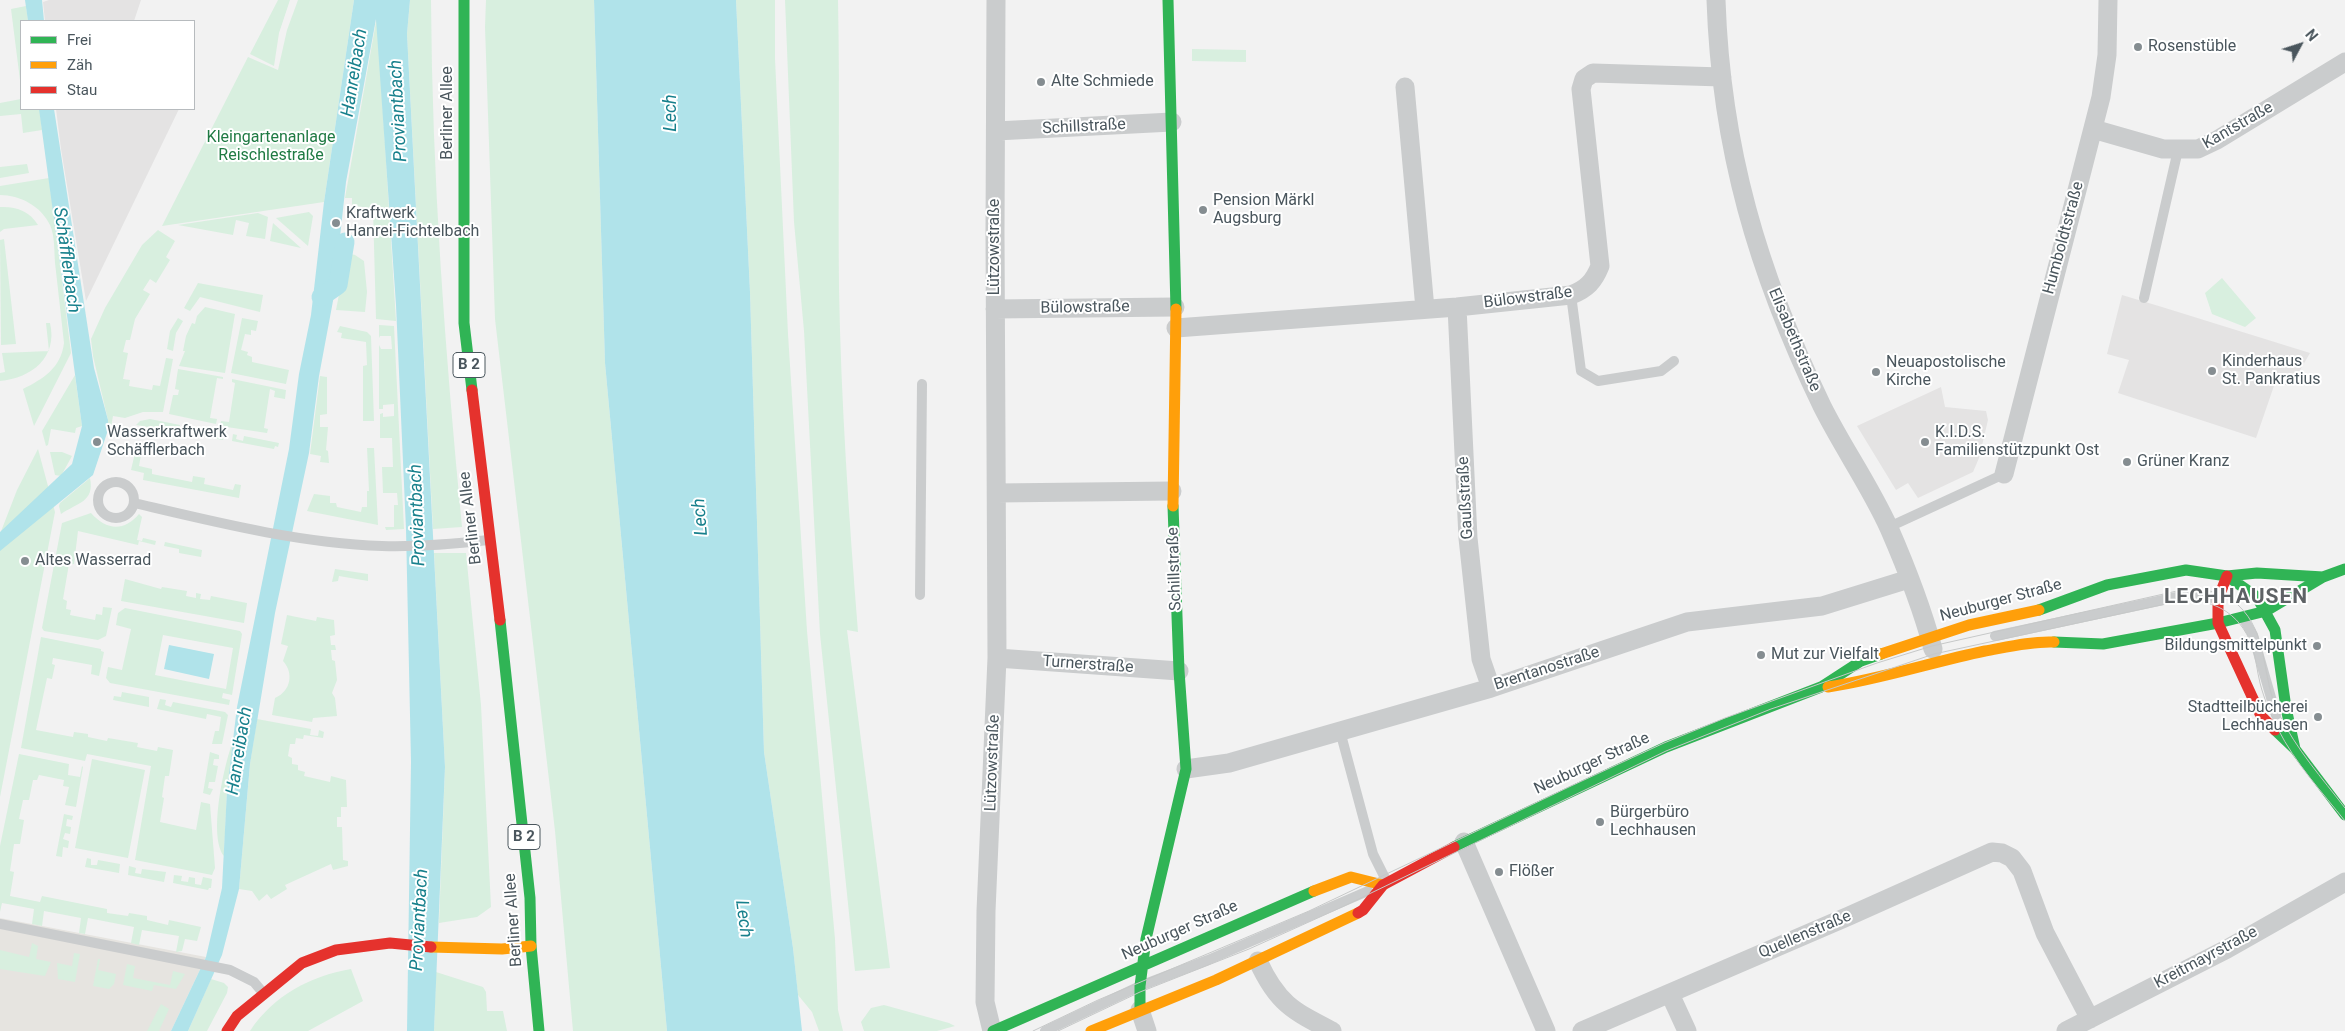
<!DOCTYPE html>
<html>
<head>
<meta charset="utf-8">
<style>
  body { margin:0 }
  #map { position:relative; width:2345px; height:1031px; overflow:hidden; background:#f2f2f2; font-family:Roboto,sans-serif }
  canvas { display:block }
  .legend { position:absolute; left:20px; top:20px; width:175px; height:90px; box-sizing:border-box; background:#fff; border:1px solid #b7bbbe; margin:0; padding:6px 9px; list-style:none; font-size:15px; color:#4a565d }
  .legend li { display:flex; align-items:center; gap:10px; height:25px }
  .legend b { width:25px; border:1px solid #b7bbbe }
  .north { position:absolute; left:2275px; top:20px; width:50px; height:50px; -webkit-text-stroke:4px #fff; paint-order:stroke; rotate:50deg; font-size:14px; font-weight:700; line-height:20px; text-align:center; color:#4a565d }
  .north::after { content:''; display:block; margin:auto; width:18px; height:22px; background:#4a565d; clip-path:polygon(50% 0,100% 100%,50% 72%,0 100%) }
</style>
</head>
<body>
<div id="map">
<canvas width="2345" height="1031"></canvas>
<ul class="legend">
<li><b style="height:6px;background:#30b455"></b>Frei</li>
<li><b style="height:6px;background:#ff9f0a"></b>Zäh</li>
<li><b style="height:6px;background:#e5322d"></b>Stau</li>
</ul>
<div class="north">N</div>
</div>
<script>
const ctx = document.querySelector('canvas').getContext('2d');
ctx.lineJoin = 'round';
function fill(path, color) { ctx.fillStyle = color; ctx.fill(path, 'evenodd'); }
function strokePath(path, color, width, dash) { ctx.strokeStyle = color; ctx.lineWidth = width; ctx.lineCap = dash ? 'butt' : 'round'; ctx.setLineDash(dash || []); ctx.stroke(path); }
function label(font, color, halo, rows, align = 'center') {
  ctx.font = font + ' Roboto,sans-serif'; ctx.lineWidth = 4; ctx.setLineDash([]); ctx.textBaseline = 'middle'; ctx.strokeStyle = halo; ctx.fillStyle = color; for (const [text, x, y, turn = 0] of rows) {
    ctx.save(); ctx.translate(x, y); ctx.rotate((+turn || 0) * Math.PI / 180); ctx.textAlign = isNaN(turn) ? turn : align; if (halo) ctx.strokeText(text, 0, 0); ctx.fillText(text, 0, 0); ctx.restore();
  }
}
const commercial = new Path2D(`
  M0 918 206 957 171 1031H0Z`);
const education = new Path2D(`
  M49 0H141L134 21H45L43 2Z
  M56 109H179L86 301 61 149Z
  M2122 295 2162 307 2310 353 2291 386 2275 383 2256 438 2118 393 2129 360 2107 354Z
  M1941 387 1945 407 1986 411 1988 420 1979 458 1973 472 1918 498 1908 483 1896 490 1857 426Z`);
const green = new Path2D(`
  M278 0H290L279 33 274 66 250 54Z
  M298 0H354L324 202 162 226 248 57 278 70 287 30Z
  M410 0H431C432 176 445 352 462 527L433 529 407 34Z
  M486 0H594L605 363 667 1031H573L555 831 495 319 485 27Z
  M736 0H775V59L788 334 807 631 835 939 838 1010 843 1031H819L812 1012 798 995 793 948 764 752 750 292Z
  M785 0H838C840 96 838 192 839 288 841 403 849 517 858 632L847 630 890 968 855 971 820 634 804 331 794 222Z
  M26 6 28 21H21V88L11 9Z
  M377 16 396 321 376 319 373 209 352 205V198H345Z
  M1192 49 1246 50V62L1192 61Z
  M21 99V109H40L42 130 23 133 21 114 0 116V103Z
  M27 164 29 173 0 178V167Z
  M49 178 71 353 34 426 23 389C43 379 61 368 64 343 61 316 58 289 55 263 54 251 55 236 50 225 41 206 20 195 0 195V186Z
  M0 207C15 206 30 211 38 225L4 229 0 232Z
  M309 212 313 216 308 246 276 218Z
  M258 213 268 217 265 239 246 236 249 223 236 220 233 235 178 225Z
  M273 223 301 248 270 241Z
  M158 230 175 241 166 257 170 260 156 283 150 279 143 290 150 294 135 319 130 340H126L123 352 128 353 123 379 130 380 129 386 152 390 153 385 160 386 166 358 173 359 163 412H143L125 418 113 416 111 427 123 429 124 426H127L125 434 108 430V420L93 356 91 339 105 308 142 245Z
  M4 239 16 344 1 345 0 240Z
  M347 253 355 255 364 261 367 292 365 312 336 310Z
  M2222 278 2256 318 2245 327 2212 314 2205 293Z
  M198 283 263 295 260 312 200 297 190 311 184 308Z
  M205 307 235 314 225 373 179 366 185 351H183L186 336 192 323 195 324 197 316Z
  M178 318 183 321 176 333 173 351 167 349 170 331Z
  M242 318 258 321 256 331 251 330V335L245 334 241 350 248 352 247 355 252 357V362L289 370 286 384 231 373Z
  M46 323H50C58 357 32 378 0 381V373L5 372 2 353 49 351Z
  M379 325 394 326 404 529 386 530 385 527H394V505H398L397 493H383L382 467H393L392 438H380V414L383 413V417L394 416V404L383 405V409H379V345L381 349H392L391 336H380L379 338Z
  M340 326 367 332 371 336 374 421H363V366L367 365 366 342 341 338 342 333 337 332Z
  M178 369 223 377V379L217 378 210 418 217 419 216 424 169 414 173 395H178L179 390 175 389Z
  M75 375 82 426 76 428 75 433 51 429 48 445 46 446 42 431Z
  M320 376 327 377V414L320 415V427H328L326 450 328 451 329 463 320 462 321 456 310 454Z
  M232 379 286 390 285 399 274 397 275 391 270 389 264 428 268 429 267 433 220 426 221 421 229 422 235 383 232 382Z
  M150 419 180 425 179 432 136 425 140 421Z
  M193 427H196L195 433 202 434 203 429 224 432 223 440 191 434Z
  M233 434 237 435 236 439 243 441 244 436 279 443 278 447 275 446 274 449 232 441Z
  M367 448H374L378 525 307 511 314 494 330 496V503H336L337 507 361 512 362 507H367V491H369Z
  M38 449 55 512 0 797V534L17 490Z
  M50 452H62L72 456 61 476 55 475Z
  M135 453 141 455 139 466 152 469V474L192 482 193 476 205 478 204 484 233 490 235 484 241 485 239 498 143 480 144 473 131 470Z
  M90 478C95 502 77 503 61 514L59 506 60 503Z
  M91 513C106 530 124 532 139 514L142 517 137 540 142 541 143 538 156 541 155 545 139 541 138 545 78 531 74 564H69L63 599 67 601 66 609 71 610 70 615 95 620 96 614 102 615 103 607 112 608 106 636 98 640 44 631 42 628 62 523Z
  M165 542 202 550 201 557 179 553V549L164 546Z
  M434 553H466L481 705 491 907 477 917 439 923 445 767Z
  M335 569 368 574V581L339 576 338 581 332 582Z
  M125 579 161 589 162 587 187 591 186 596 196 598V593L201 594 200 599 210 600 211 596 247 603 244 623 121 601Z
  M125 608 240 631 242 634 232 695 223 693 222 698 230 700 229 705 110 683 106 678 108 667 122 670 131 629 116 625 118 613ZM163 635 233 648 226 689 155 675Z
  M287 615 316 621 317 617 334 620 335 635 330 636 331 645H335L336 650H331L332 660 335 661 337 680 332 693 335 698 337 716 313 718 312 722 272 715 275 698C291 691 294 673 283 661L288 646 281 644Z
  M41 637 101 649V651L104 652 99 676 91 674 92 665 53 658 52 664 55 665 52 679 47 678 36 730 73 737 74 732 88 734V737L107 741 108 738 138 743 137 747 157 751 158 747 173 750 169 776H165L162 797 164 798 160 822 196 830 201 802 210 804 215 868 212 875 135 860 151 766 87 754 85 761 21 748Z
  M122 692 149 697V707L113 700 114 696 121 697Z
  M160 699 166 700 165 705 171 707 173 702 225 712 228 715 222 744H212L215 731H219L221 717 207 714 206 719 157 709Z
  M257 719 311 729 310 735 318 736 319 730 324 732 323 738 304 735 303 739 296 738 295 744H290L288 756 292 758V764L298 765V770L305 772 304 776 330 782 331 776 346 780 347 807H341V817H337V827H342L343 860 348 861V866L333 870 331 864 285 885 287 889 271 899 267 894 259 901 252 891 239 889 250 764Z
  M233 741 227 790 224 856C208 836 224 765 233 741Z
  M210 752 219 755V759H214L213 765 218 766 215 782H209L208 788 213 789 210 795 203 793Z
  M19 754 69 764 68 775 80 777 82 766 83 767 76 807 65 805 69 787 63 786 64 780 39 775 37 780H33L29 800H23L19 819 24 820 20 844H14L10 871 14 872 10 896 40 902 42 896 107 909V913L128 916 129 913 147 916V920L168 925 169 920 201 927 197 941 185 939 182 951 176 952 179 936 142 930 139 945 131 943 134 927 88 918 85 934 79 933 81 918 44 911 42 926 32 924 34 909 2 903 0 912V846Z
  M92 759 145 770 128 858 75 848Z
  M64 814 73 816 72 820 67 819 66 826 71 827 70 834 65 833 63 839 69 841 68 848 63 847 62 857 56 856Z
  M87 858 91 859V865H97L98 860 120 864 119 873 85 867Z
  M129 866 136 868 135 873 141 874 142 869 166 872 164 882 128 875Z
  M174 875 182 876 181 881 188 882 189 877 195 878V884L201 885 203 877 212 879 211 888H209L208 890 173 883Z
  M32 943 38 946 36 959 51 962 45 976 0 969V950L29 957Z
  M74 953 80 954 75 982 58 979 57 963 72 966Z
  M98 959H100L98 970 116 974 114 984 109 989 93 986Z
  M127 964 135 966 133 978 170 985 173 971 185 974 176 989 154 985 152 991 123 985Z
  M351 969 363 1001 308 1031H250C273 996 310 976 351 969Z
  M436 972 483 987 486 992 487 1011H503L507 1031H434Z
  M211 979 224 983 228 987 227 993 207 1031H188Z
  M161 1004 169 1009 159 1031H147Z
  M884 1005 949 1023 955 1026 937 1031H864L861 1022 871 1008Z`);
const water = new Path2D(`
  M25 0H42L44 21H28Z
  M354 0H410L407 34 445 767 434 1031H407L411 762 406 529 396 305 376 19 346 182 333 301 319 376 309 453 275 613 250 764 239 889 222 955 188 1031H171L206 957 222 888 227 790 237 707 289 449 299 374 311 315 324 202Z
  M594 0H736L750 292 764 752 793 948 802 1031H667L605 363Z
  M39 109H54L94 368 108 420V430L93 475 0 551V532L72 464 82 426Z
  M169 645 214 654 209 679 164 669Z`);
const canal = new Path2D(`
  M321 297 338 285 345 242`);
const lane = new Path2D(`
  M1571 295 1581 371 1598 381 1661 371 1674 361
  M2144 298 2178 150
  M98 500a18 18 0 1 1 36 0a18 18 0 1 1-36 0Z
  M134 503C215 522 298 543 382 546 417 547 454 544 488 540
  M1889 527 2004 474
  M920 595 922 384
  M2243 618 2253 635 2276 715
  M1995 636 2191 594 2218 599
  M1340 731 1373 854 1387 882
  M0 924 230 970 254 982 264 994
  M1045 1031 1140 986 1208 960 1368 891`);
const street = new Path2D(`
  M1716 0C1721 149 1758 273 1822 406 1843 448 1870 486 1889 528 1906 567 1922 608 1933 649
  M1405 87 1425 309
  M2093 129 2163 149H2198L2217 140 2345 62
  M996 131 1172 122
  M1457 307 1468 538 1481 659 1491 688
  M995 309 1175 307
  M1176 328 1457 307 1571 295C1587 289 1594 281 1600 266L1581 89 1584 79 1593 73 1722 77
  M2004 474 2101 97 2107 55 2108 0
  M997 493 1172 491
  M997 658 1179 671
  M1186 769 1229 763 1491 688 1687 622 1822 606 1909 579
  M1464 842 1546 1031
  M1258 961C1277 1003 1293 1011 1332 1031
  M1670 994 1687 1031
  M1140 1010 1147 1031
  M992 1031 985 1002 986 911 997 658 995 233 996 0
  M1582 1031 1849 916 1992 852 2002 853 2012 858 2022 871 2045 933 2090 1019
  M2066 1031 2227 949 2345 882`);
const fast = new Path2D(`
  M464 0V323L472 390
  M1168 0 1176 309
  M2227 576 2257 597 2275 630 2286 708 2295 749
  M2039 610 2107 585 2186 570 2227 576 2257 573 2323 577
  M500 620 530 898 531 946 539 1031
  M2054 642 2103 644 2218 623 2266 611 2323 577 2345 569
  M2275 730 2295 749 2345 815
  M1454 847 1666 747 1821 687 1861 661 1881 654
  M1140 1010V986L1146 939 1186 769 1179 671 1173 506
  M993 1031 1314 891`);
const slow = new Path2D(`
  M1173 506 1176 309
  M1881 654 1969 625 2039 610
  M1828 687C1881 679 1932 662 1985 651 2007 647 2031 641 2054 642
  M1314 891 1351 877 1383 885
  M431 947 502 949 531 946
  M1091 1031 1216 980 1358 913`);
const jam = new Path2D(`
  M472 390 500 620
  M2227 576 2218 599V623L2261 716 2275 730
  M1358 913 1363 910 1383 885 1454 847
  M227 1031 237 1016 302 963 336 950 390 943 431 947`);
const tram = new Path2D(`
  M1033 1031 1098 1000 1309 911 1571 786 1664 743 1725 718 1877 663 1932 646 2177 591C2199 588 2220 589 2238 605 2269 633 2261 679 2279 714 2296 749 2322 778 2345 808
  M1058 1031 1140 992 1249 949 1342 907 1666 751 1771 709 1934 654 2175 602C2210 596 2240 612 2252 646 2256 658 2257 671 2260 683 2264 699 2271 715 2278 729 2295 763 2322 792 2345 821`);
const markers = [
  [2138,47,5,"#858d91"],
  [1041,82,5,"#858d91"],
  [1203,210,5,"#858d91"],
  [336,223,5,"#858d91"],
  [2212,371,5,"#858d91"],
  [1876,372,5,"#858d91"],
  [97,442,5,"#858d91"],
  [1925,442,5,"#858d91"],
  [2127,462,5,"#858d91"],
  [25,561,5,"#858d91"],
  [2317,646,5,"#858d91"],
  [1761,655,5,"#858d91"],
  [2318,717,5,"#858d91"],
  [1600,822,5,"#858d91"],
  [1499,872,5,"#858d91"]
];
const shields = [
  [469,365,32],
  [524,837,32]
];
const shieldNames = [
  ["B 2",469,365],
  ["B 2",524,837]
];
const poiNames = [
  ["Rosenstüble",2148,47],
  ["Alte Schmiede",1051,82],
  ["Pension Märkl",1213,201],
  ["Augsburg",1213,219],
  ["Kraftwerk",346,214],
  ["Hanrei-Fichtelbach",346,232],
  ["Kinderhaus",2222,362],
  ["St. Pankratius",2222,380],
  ["Neuapostolische",1886,363],
  ["Kirche",1886,381],
  ["Wasserkraftwerk",107,433],
  ["Schäfflerbach",107,451],
  ["K.I.D.S.",1935,433],
  ["Familienstützpunkt Ost",1935,451],
  ["Grüner Kranz",2137,462],
  ["Altes Wasserrad",35,561],
  ["Bildungsmittelpunkt",2307,646,"right"],
  ["Mut zur Vielfalt",1771,655],
  ["Stadtteilbücherei",2308,708,"right"],
  ["Lechhausen",2308,726,"right"],
  ["Bürgerbüro",1610,813],
  ["Lechhausen",1610,831],
  ["Flößer",1509,872]
];
const streetNames = [
  ["Berliner Allee",448,113,-90],
  ["Kantstraße",2238,126,-30],
  ["Schillstraße",1084,127,-3],
  ["Humboldtstraße",2064,238,-75],
  ["Lützowstraße",995,247,-90],
  ["Bülowstraße",1528,298,-7],
  ["Bülowstraße",1085,308,-1],
  ["Elisabethstraße",1794,340,67],
  ["Gaußstraße",1466,498,-93],
  ["Berliner Allee",471,518,-97],
  ["Schillstraße",1175,569,-92],
  ["Neuburger Straße",2001,601,-15],
  ["Turnerstraße",1088,665,4],
  ["Brentanostraße",1547,669,-18],
  ["Lützowstraße",993,763,-88],
  ["Neuburger Straße",1592,764,-25],
  ["Berliner Allee",514,920,-94],
  ["Neuburger Straße",1180,931,-24],
  ["Quellenstraße",1805,935,-23],
  ["Kreitmayrstraße",2206,958,-28]
];
const parkNames = [
  ["Kleingartenanlage",271,138],
  ["Reischlestraße",271,156]
];
const waterNames = [
  ["Hanreibach",355,73,-81],
  ["Proviantbach",399,111,-93],
  ["Lech",671,113,-90],
  ["Schäfflerbach",66,260,82],
  ["Proviantbach",418,515,-92],
  ["Lech",701,517,-95],
  ["Hanreibach",240,751,-81],
  ["Lech",743,919,82],
  ["Proviantbach",420,920,-87]
];
const districtNames = [
  ["LECHHAUSEN",2236,598]
];
fill(commercial, '#e6e4e0');
fill(education, '#e4e3e3');
fill(green, '#d8efdf');
fill(water, '#b0e3ea');
strokePath(canal, '#b0e3ea', 19);
strokePath(lane, '#cacccd', 10);
strokePath(street, '#cacccd', 19);
strokePath(fast, '#30b455', 11);
strokePath(slow, '#ff9f0a', 11);
strokePath(jam, '#e5322d', 11);
strokePath(tram, '#c6c8c8', 1);
for (const [x, y, r, color] of markers) { const dot = new Path2D(); dot.arc(x, y, r, 0, 2 * Math.PI); ctx.fillStyle = color; ctx.fill(dot); strokePath(dot, '#fff', 2); }
for (const [x, y, w] of shields) { const box = new Path2D(); box.roundRect(x - w / 2, y - 12.5, w, 25, 4); ctx.fillStyle = '#fff'; ctx.fill(box); strokePath(box, '#4a565d', 1); }
label('bold 15px', '#4a565d', null, shieldNames);
label('16px', '#4a565d', '#fff', poiNames, 'left');
label('16px', '#4a565d', '#fff', streetNames);
label('16px', '#1f7a43', '#fff', parkNames);
label('italic 18px', '#17808c', '#fff', waterNames);
ctx.letterSpacing = '1px';
label('bold 21px', '#5e6265', '#fff', districtNames);
ctx.letterSpacing = '0px';
</script>
</body>
</html>
